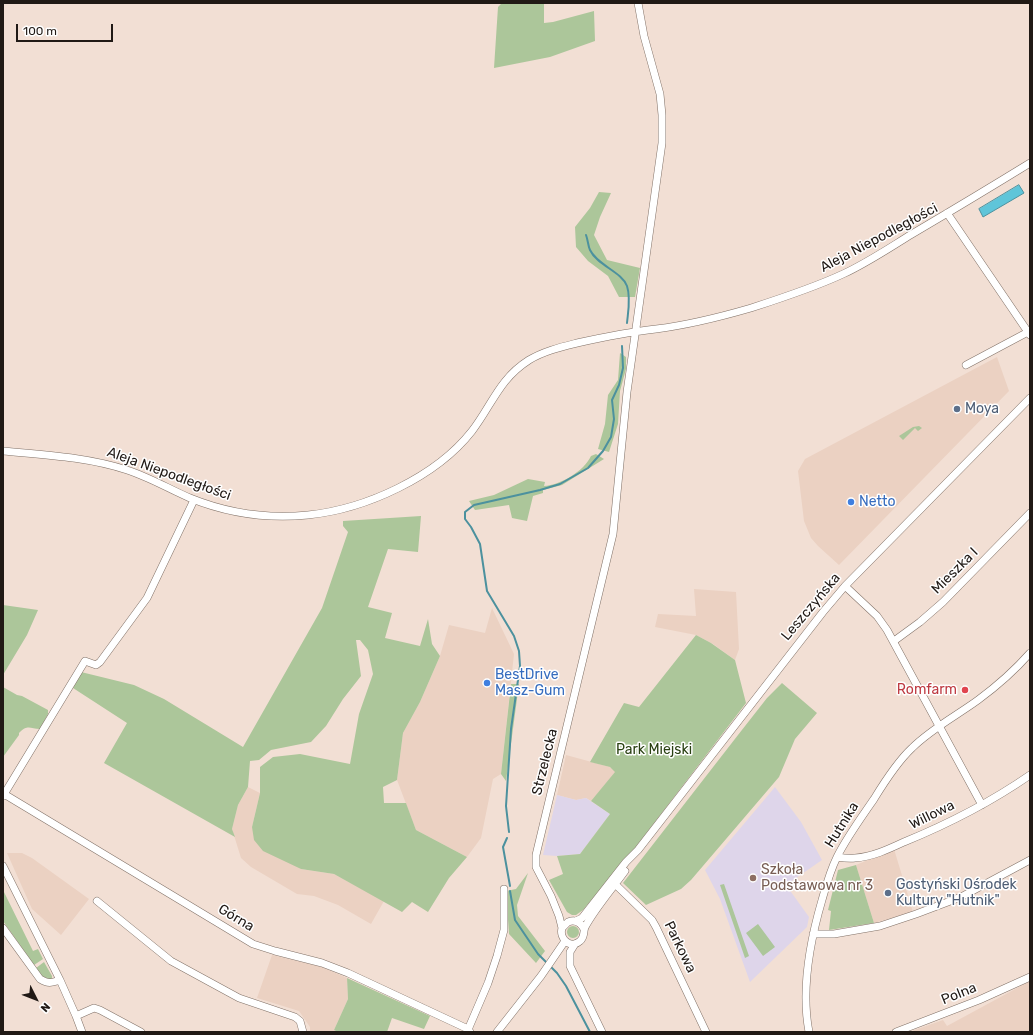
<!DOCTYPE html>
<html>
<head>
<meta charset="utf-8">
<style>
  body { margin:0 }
  #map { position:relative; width:1033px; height:1035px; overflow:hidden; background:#f2dfd4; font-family:Rubik,sans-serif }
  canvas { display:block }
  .frame { position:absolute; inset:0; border:4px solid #201915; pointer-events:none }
  .north { position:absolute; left:16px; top:979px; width:40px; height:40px; -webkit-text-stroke:3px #fff; paint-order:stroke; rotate:132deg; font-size:11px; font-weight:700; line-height:16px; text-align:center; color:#201915 }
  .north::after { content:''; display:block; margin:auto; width:14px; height:18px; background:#201915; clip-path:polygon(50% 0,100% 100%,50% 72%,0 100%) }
  .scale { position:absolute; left:16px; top:24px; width:97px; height:18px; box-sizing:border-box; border:2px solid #201915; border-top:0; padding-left:5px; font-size:12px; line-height:14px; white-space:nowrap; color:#201915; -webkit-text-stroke:3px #fff; paint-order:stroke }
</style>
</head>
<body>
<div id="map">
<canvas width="1033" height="1035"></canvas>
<div class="frame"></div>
<div class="north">N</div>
<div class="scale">100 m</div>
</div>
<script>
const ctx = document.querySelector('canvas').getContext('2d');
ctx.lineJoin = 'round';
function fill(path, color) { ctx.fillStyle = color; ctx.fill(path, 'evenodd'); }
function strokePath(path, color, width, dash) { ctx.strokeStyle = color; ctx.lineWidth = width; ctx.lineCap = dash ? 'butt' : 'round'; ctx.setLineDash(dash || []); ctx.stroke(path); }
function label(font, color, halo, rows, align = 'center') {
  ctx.font = font + ' Rubik,sans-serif'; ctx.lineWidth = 3; ctx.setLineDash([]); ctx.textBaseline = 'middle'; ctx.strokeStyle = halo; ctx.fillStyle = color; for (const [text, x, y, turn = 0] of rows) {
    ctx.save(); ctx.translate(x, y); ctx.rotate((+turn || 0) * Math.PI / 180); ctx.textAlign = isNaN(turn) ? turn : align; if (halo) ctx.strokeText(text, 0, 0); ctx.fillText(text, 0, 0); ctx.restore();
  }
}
const built = new Path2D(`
  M997 357 1009 391 839 565 818 546 811 538 804 521 798 471 805 459Z
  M694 589 736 592 739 649 735 660 713 644 696 635 655 627 658 614 696 616Z
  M492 608 514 654 501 774 493 779 481 838 467 857 416 830 397 780 403 733 420 702 440 656 449 625 485 633Z
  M566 755 610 767 616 772 591 801 586 798 576 800 557 795Z
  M248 787 260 793 252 827 301 869 334 874 384 901 371 924 338 905 314 896 297 894 251 867 241 858 232 829 238 805Z
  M894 849 913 912 874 923 856 865Z
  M7 853H22L32 858 89 899 61 935 32 909Z
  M272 955 322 967 347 978 348 999 334 1030 338 1032H310V1027L299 1011 257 998Z
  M1030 981V1032L912 1031 943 1020 947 1026Z`);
const education = new Path2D(`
  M775 787 801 822 822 860 786 885 809 917 807 927 750 982 720 899 705 870Z
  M557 795 576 800 586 798 610 814 580 854 557 856 543 855Z`);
const green = new Path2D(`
  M502 3H544V23L553 22 594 11 595 41 550 57 494 68 498 7Z
  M599 192 611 193 600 217 594 235 607 260 640 268 635 297H619L608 276 588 261 576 247 575 227 590 208Z
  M620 353 626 357V369L620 391 618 424 609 452 598 449 605 424 608 395 618 380Z
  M919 426 922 428 918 431 915 428 903 440 899 436 913 427Z
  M596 454 604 459 562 485 543 490V493L533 496 527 521 512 518 509 505 475 510 469 501 494 495 528 479 545 482 544 486C561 485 584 471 591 456Z
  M421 516 418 552 388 549 368 607 392 613 385 638 420 646 428 619 432 644 440 656 420 702 403 733 397 780 383 787 384 803H406L416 830 467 857 449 878 428 912 412 902 402 912 334 874 301 869 263 851 254 840 252 827 260 793V767L273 757 300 754 350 764 359 714 373 674 368 650 360 640H356L361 676 343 699 326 726 311 742 271 750 259 760 250 761 248 787 238 805 232 829 235 837 104 763 127 723 73 688 81 672 134 685 164 699 243 747 322 608 348 532 343 526V521Z
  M3 605 38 610 27 635 3 675Z
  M696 635 711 643 735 660 746 703 635 848 583 910 576 915H572L567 912 549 880 563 874 557 856 580 854 610 814 591 801 615 772 610 767 590 762 624 703 639 707Z
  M782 683 817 713 795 739 779 777 691 880 681 889 646 905 623 883 738 735 767 698Z
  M511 684H519L506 781 501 774Z
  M3 687 17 695 22 696 48 710V714L40 729C30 729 28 724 19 733V735L3 757Z
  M856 865 874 923 829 930 831 911 828 910 838 870Z
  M528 873 517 905 518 916 545 951 536 963 509 934 506 891 516 889Z
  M724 884 749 956 745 958 720 885Z
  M3 890 33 951 38 949 43 959 34 965 3 921Z
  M758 924 775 947 763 956 746 933Z
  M567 932a6 6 0 1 1 12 0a6 6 0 1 1-12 0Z
  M44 962 52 976V978L50 980 42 976 36 968Z
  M347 978 430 1016 424 1029 392 1018 387 1032H338L334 1030 348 999Z`);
const water = new Path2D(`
  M1019 185 1024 193 983 217 979 209Z`);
const stream = new Path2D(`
  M586 235C588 240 588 246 590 250 597 265 622 272 627 286 631 298 628 312 627 323
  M509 832 506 806 511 729 520 666 519 651 514 636 487 591 480 544 471 527 465 519V512L474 505 540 490 560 484 588 468 603 451 611 437 614 419 612 400 619 385 623 368 622 346
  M507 838 503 847 510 886
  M510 891 515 920 538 954 557 973 566 986 590 1032`);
const minor = new Path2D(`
  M947 213 1030 335
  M966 365 1028 332
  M3 451C45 455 87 457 127 470 149 477 169 489 190 498 227 513 268 519 308 515 366 509 436 477 472 431 492 405 499 379 529 360 544 351 561 347 577 343 604 337 629 332 656 329 688 325 720 317 751 308 782 298 813 288 843 274 867 263 889 248 912 234 951 211 991 187 1030 163
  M845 586 877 616 887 630 982 805
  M894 641 920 622 943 602 1030 513
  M4 794 253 944 275 951 322 963 348 973 468 1029 470 1032
  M3 796 85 661 96 665 100 662 147 598 194 500
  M837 857C843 858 849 859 855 858 872 857 889 849 904 842 948 824 991 802 1030 775
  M3 866 60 980 76 1016 82 1032
  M615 884 652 920 656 927 706 1032
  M97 901 171 961 239 998 295 1017 300 1021 303 1032
  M576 921 582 918 626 862 638 850 823 612 845 586 1030 398
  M3 928 40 979C48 984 51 983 60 980
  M562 928 559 916 551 896 536 867V855L613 534 627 392 662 143V115L660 94 644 36 638 3
  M584 929C581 923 576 919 568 922L562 928C559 938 570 950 580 941 585 937 583 932 585 927 596 907 612 889 625 871
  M813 934H834L880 926 916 914 961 897 1030 860
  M575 944 570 952V966L602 1032
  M76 1016 94 1008 100 1010 141 1032
  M467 1032 488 983 497 956 504 930V889
  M497 1032 541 976 565 941
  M809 1032C801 990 810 941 822 900 826 886 830 871 837 857 847 837 861 818 874 799 885 781 897 762 912 748 931 729 956 716 978 700 997 686 1015 670 1030 653
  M896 1032 979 1000 1030 977`);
const markers = [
  [957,409,4,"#5c6f8a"],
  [851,502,4,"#3f7fe0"],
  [487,683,4,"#3f7fe0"],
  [965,690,4,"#e0444e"],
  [753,878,4,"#8d6e63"],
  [888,893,4,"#5c6f8a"]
];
const streetNames = [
  ["Aleja Niepodległości",879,238,-28],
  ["Aleja Niepodległości",169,474,20],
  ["Mieszka I",955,571,-45],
  ["Leszczyńska",811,607,-50],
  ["Strzelecka",545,762,-76],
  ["Willowa",932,815,-26],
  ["Hutnika",842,825,-58],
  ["Górna",236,918,31],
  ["Parkowa",680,947,64],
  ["Polna",959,994,-22]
];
const serviceNames = [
  ["Moya",965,409],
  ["Gostyński Ośrodek",896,885],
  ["Kultury \"Hutnik\"",896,901]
];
const shopNames = [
  ["Netto",859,502],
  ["BestDrive",495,675],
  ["Masz-Gum",495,691]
];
const healthNames = [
  ["Romfarm",957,690]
];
const parkNames = [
  ["Park Miejski",654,750]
];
const educationNames = [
  ["Szkoła",761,870],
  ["Podstawowa nr 3",761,886]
];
fill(built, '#ebd1c2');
fill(education, '#ded5ea');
fill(green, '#acc69a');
fill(water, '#5fc5d9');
strokePath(water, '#4c919e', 1);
strokePath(stream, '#4c919e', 2);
strokePath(minor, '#817167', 8);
strokePath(minor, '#fff', 7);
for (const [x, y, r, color] of markers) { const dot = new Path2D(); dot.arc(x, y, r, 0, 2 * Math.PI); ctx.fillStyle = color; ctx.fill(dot); strokePath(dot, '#fff', 1.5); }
label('14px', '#201915', '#fff', streetNames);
label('14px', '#4e5e75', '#fff', serviceNames, 'left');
label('14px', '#366cbe', '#fff', shopNames, 'left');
label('14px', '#be3a42', '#fff', healthNames, 'right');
label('14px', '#294012', '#fff', parkNames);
label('14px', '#785e54', '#fff', educationNames, 'left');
</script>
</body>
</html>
